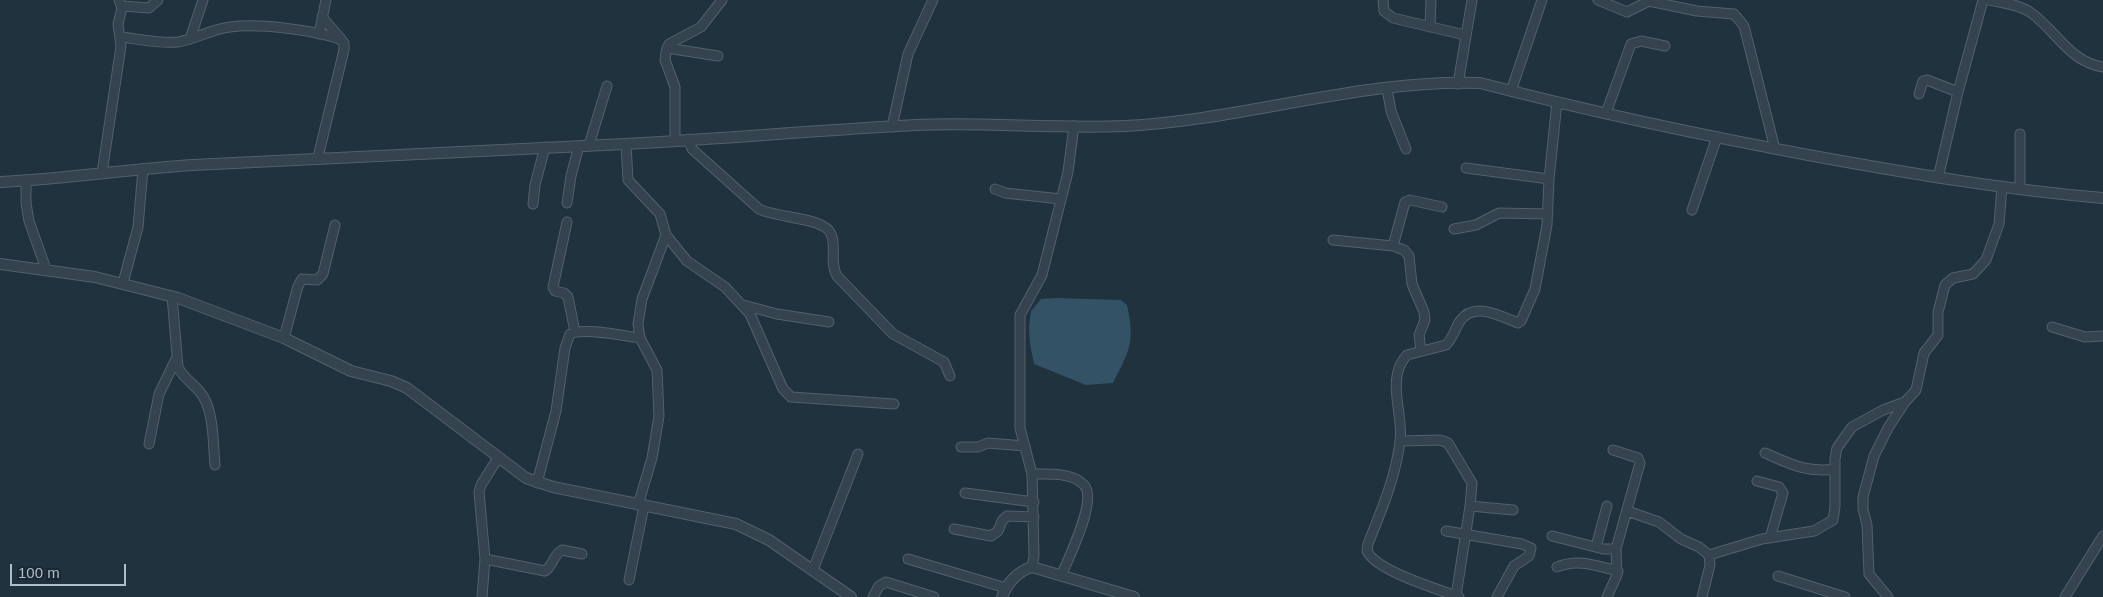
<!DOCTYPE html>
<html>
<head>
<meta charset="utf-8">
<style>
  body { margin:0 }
  #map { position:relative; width:2103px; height:597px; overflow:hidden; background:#20323d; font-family:Helvetica,sans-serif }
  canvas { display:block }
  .scale { position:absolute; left:10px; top:564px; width:116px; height:22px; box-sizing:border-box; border:2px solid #b0bec9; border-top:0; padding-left:6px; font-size:15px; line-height:18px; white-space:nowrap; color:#b0bec9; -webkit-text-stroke:4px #1a2831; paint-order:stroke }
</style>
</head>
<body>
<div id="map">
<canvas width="2103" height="597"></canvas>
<div class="scale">100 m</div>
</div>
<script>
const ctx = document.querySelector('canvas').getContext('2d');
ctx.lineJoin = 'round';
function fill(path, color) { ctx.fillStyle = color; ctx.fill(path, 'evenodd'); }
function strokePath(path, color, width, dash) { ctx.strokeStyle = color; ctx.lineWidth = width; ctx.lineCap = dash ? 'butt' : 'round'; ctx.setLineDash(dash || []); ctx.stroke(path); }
const water = new Path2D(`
  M1057 298 1121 300 1127 305C1135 342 1130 350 1113 383L1086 385 1034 364 1030 344 1029 327 1031 311 1041 299Z`);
const minor = new Path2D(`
  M1383 0 1384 11 1393 18 1465 35
  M1598 0 1627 12 1649 1 1697 11 1734 14 1744 26 1775 149
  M1989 0C2002 3 2018 4 2030 12 2056 30 2069 62 2103 67
  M122 6 149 8 158 0
  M322 17 341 39
  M1430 27 1431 0
  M319 34 326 0
  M121 37C139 39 159 44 178 42 196 39 212 29 230 27 260 23 311 30 340 39L344 43V50L318 157
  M190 39 203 0
  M667 48 718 56
  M1458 84 1472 0
  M1387 89 1391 111 1406 149
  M1511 91 1542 0
  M1919 94 1923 81 1927 80 1958 92
  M1606 113 1631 44 1641 41 1665 46
  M892 127 908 54 933 0
  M688 139 692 149 759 209C776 218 824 217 831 234 837 247 829 262 837 276L893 334 944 362 950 376
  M675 140V87L665 60 666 52 669 44 701 27 722 0
  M626 144 628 180 660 214 666 235 642 299 638 324 640 338 657 370 659 416 652 458 638 505
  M589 145 607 86
  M1466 168 1549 179
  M102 173 121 46 118 24 122 8 119 0
  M1938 178 1958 92 1983 0
  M26 180V203L29 221 46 269
  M2020 188V134
  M995 189 1005 193 1061 199
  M567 203 571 176 579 146
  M533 204 535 185 545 147
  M1692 210 1717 137
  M567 222 553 287 555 291 564 293 568 297 575 332
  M1454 229 1476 225 1499 213 1548 214
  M666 235 687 261 725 287 750 314 783 389 791 397 894 404
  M1333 240 1393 246 1404 250 1409 256 1412 284 1424 312 1425 320 1419 335 1421 351
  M1393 246 1405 202 1410 200 1442 207
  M123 283 138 227 143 169
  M172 296 178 367C184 380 198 386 204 398 214 416 213 444 215 465
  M743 305 777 314 829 322
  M2052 327 2085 337 2103 336
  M284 338 298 286 302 279 317 280 323 274 335 225
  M1400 441 1440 440 1448 443 1472 483 1470 506
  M149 444 159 394 176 359
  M961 447H978L988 443 1025 446
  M1765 453C1790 464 1807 473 1835 469
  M1032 474C1048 474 1072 472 1084 485 1098 500 1068 559 1061 576
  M1757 481 1779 487 1783 493 1770 538
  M537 483 556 411 565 348 570 334C583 327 624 336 640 338
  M965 493 1034 502
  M1627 511 1659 522 1681 539 1699 547 1709 555 1710 565 1702 597
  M954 529 991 536 998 531 1002 521 1007 516 1034 517
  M1446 531 1522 544 1531 548 1529 556 1514 566 1497 597
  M1552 536 1603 549H1616
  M1596 547 1607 506
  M1709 555 1762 539 1814 531 1833 520 1835 507V459L1837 448 1852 427 1883 410 1905 402 1916 390 1924 353 1938 335V312L1945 285 1953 278 1973 274 1986 260 1999 224 2002 186
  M485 559 545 571C553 566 553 555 562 550L582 554
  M908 559 1006 588
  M1032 567 1034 556 1032 474 1020 428V315L1042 275 1068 172 1074 126
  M1557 567C1578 558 1597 566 1618 571
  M813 570 858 454
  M1778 576 1845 597
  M629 580 644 506
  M1456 596 1470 506 1513 510
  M482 597 485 559 479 492 481 485 498 458
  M873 597 879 586 886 582 934 597
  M1459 597C1438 589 1376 571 1367 551L1368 544C1381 511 1396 477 1400 441 1404 414 1385 378 1407 355L1446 345C1452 339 1455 329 1460 321 1474 301 1500 316 1518 323L1521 321 1535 289 1547 225 1549 179 1557 102
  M1607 597 1617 575 1616 549 1640 463 1638 458 1613 450
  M1888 597 1869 574 1867 525 1863 509V497L1874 456 1888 428 1905 402
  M2065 597 2103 536`);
const tertiary = new Path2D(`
  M0 182C65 179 129 169 193 165 337 157 481 152 625 144 722 139 819 130 916 125 985 122 1055 129 1125 126 1244 120 1360 79 1480 83 1592 112 1705 136 1819 157 1913 174 2008 190 2103 198
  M0 264 95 277 178 298 284 338 351 371 391 381 407 388 526 478 553 487 736 524 769 540 851 597
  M1002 597C1007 583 1018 571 1032 567L1134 597`);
fill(water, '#335266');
strokePath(minor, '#53616a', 11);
strokePath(tertiary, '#53616a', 12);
strokePath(minor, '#34434d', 9);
strokePath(tertiary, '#34434d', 10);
</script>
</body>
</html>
